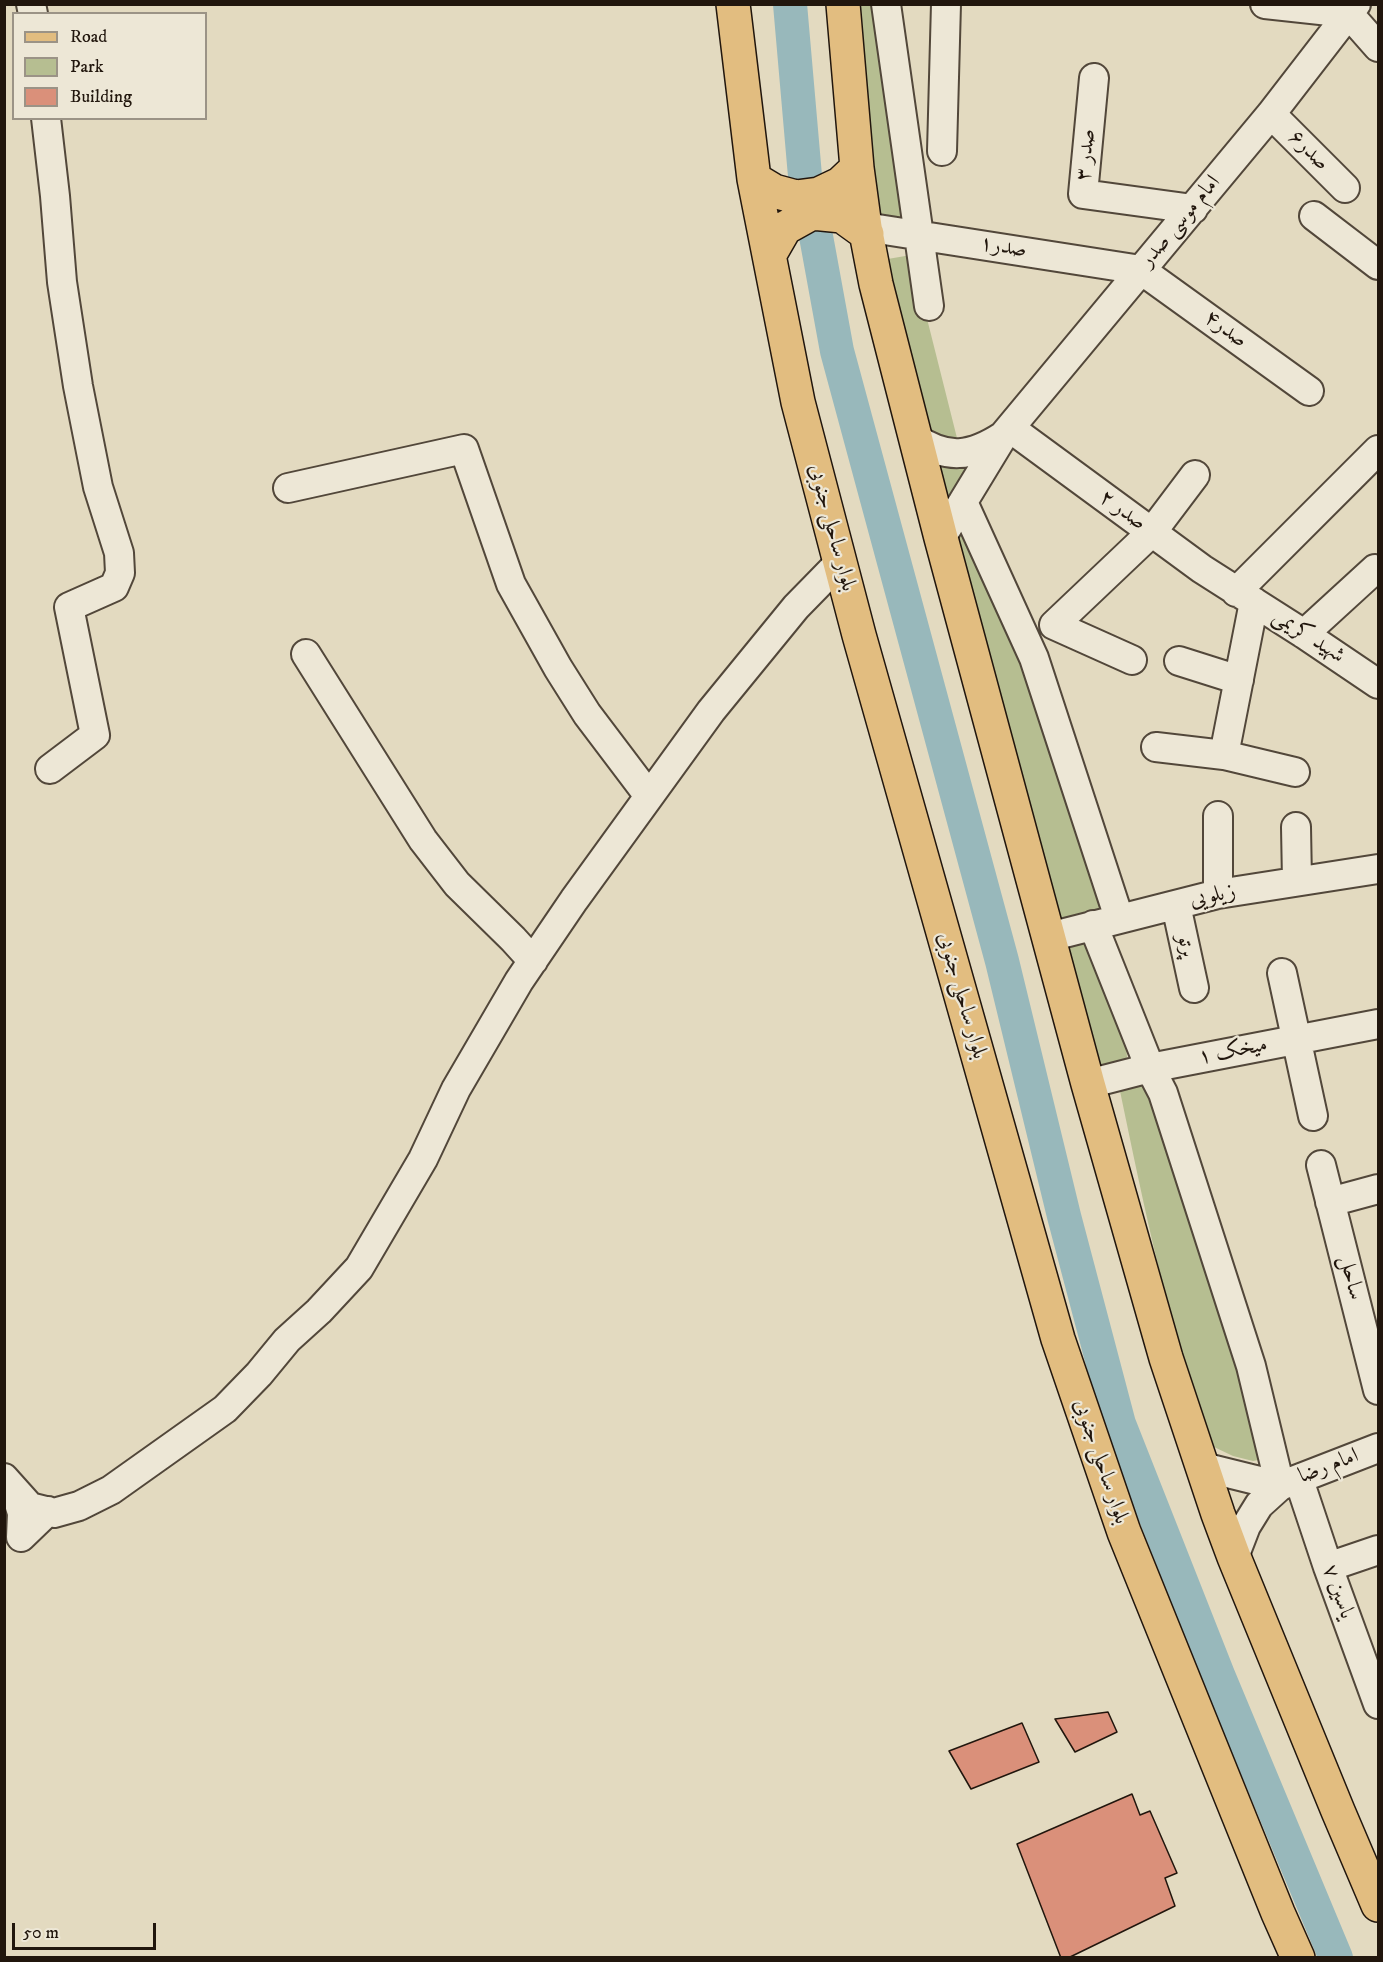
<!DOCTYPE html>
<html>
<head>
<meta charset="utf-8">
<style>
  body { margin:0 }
  #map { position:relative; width:1383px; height:1962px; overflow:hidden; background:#e3dac0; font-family:"IM FELL DW Pica",serif }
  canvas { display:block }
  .frame { position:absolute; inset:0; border:6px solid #21160d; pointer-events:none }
  .legend { position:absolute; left:12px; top:12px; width:195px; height:108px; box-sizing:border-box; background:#ede7d6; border:2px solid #9b9386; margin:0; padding:8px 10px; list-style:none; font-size:18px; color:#21160d }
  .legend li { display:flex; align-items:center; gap:12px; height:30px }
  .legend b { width:30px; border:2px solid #9b9386 }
  .scale { position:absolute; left:12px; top:1923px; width:144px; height:27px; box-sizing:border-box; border:3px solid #21160d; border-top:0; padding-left:8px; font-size:18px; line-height:21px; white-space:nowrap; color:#21160d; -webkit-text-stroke:4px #ede7d6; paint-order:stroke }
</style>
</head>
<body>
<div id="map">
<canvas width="1383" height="1962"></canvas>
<div class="frame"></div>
<ul class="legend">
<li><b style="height:8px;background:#e2bd80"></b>Road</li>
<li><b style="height:16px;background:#b6be91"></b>Park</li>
<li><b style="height:16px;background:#da907a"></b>Building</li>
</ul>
<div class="scale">50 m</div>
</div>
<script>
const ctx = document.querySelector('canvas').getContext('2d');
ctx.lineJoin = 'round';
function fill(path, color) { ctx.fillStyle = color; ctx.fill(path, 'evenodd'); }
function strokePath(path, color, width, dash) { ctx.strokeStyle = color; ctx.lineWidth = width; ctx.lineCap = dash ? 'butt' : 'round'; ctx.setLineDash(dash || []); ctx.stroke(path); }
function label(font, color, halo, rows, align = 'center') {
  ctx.font = font + ' "IM FELL DW Pica",Amiri,serif'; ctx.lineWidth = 4.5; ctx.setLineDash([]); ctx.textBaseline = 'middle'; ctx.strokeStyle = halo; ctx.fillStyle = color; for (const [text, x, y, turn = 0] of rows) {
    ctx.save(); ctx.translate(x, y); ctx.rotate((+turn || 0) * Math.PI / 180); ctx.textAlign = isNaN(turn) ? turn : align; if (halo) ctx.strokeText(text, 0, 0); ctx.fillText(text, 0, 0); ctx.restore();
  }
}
const green = new Path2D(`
  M854 5H878L904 238 876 236Z
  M911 255 958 442 926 435 882 260Z
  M935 461 976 465 948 506Z
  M961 535H970L1024 660 1108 912 1059 924 954 540Z
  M1091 936 1126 1043 1127 1057 1122 1064 1101 1070 1065 949Z
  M1125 1084 1157 1085 1269 1458 1253 1461 1233 1456 1214 1447C1169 1332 1145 1211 1120 1091Z`);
const river = new Path2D(`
  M790 4 805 176 837 351 1002 961 1064 1216 1119 1424 1218 1675 1336 1958`);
const building = new Path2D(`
  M1108 1712 1117 1732 1075 1752 1055 1719Z
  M1022 1723 1039 1762 971 1789 949 1751Z
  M1132 1794 1140 1815 1150 1811 1177 1873 1165 1878 1175 1906 1068 1958H1061L1017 1844Z`);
const minor = new Path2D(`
  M31 4 33 14
  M886 4 929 306
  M1265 4 1348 13 1378 47
  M1094 78 1083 194 1193 209
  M1271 114 1345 188
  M46 118 55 196 62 282 78 386 98 487 119 553 120 573 114 587 69 607 95 735 50 769
  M942 151 946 4
  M1314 216 1378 265
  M865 227 1141 270 1309 391
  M1010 428 1202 569 1304 634 1378 684
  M915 438C947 460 971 457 1003 436
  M288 488 464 449 511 584 558 668 587 714 649 796
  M963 502 1034 658 1119 918
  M941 538 1003 436 1271 114 1356 4
  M1236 592 1378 450
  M1304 634 1375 569 1378 572
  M306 654 423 840 457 884 513 939 533 961
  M1132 660 1054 625 1152 532 1195 475
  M1179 661 1239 680
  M1156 747 1224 755 1295 772
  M1224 755 1254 602
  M1218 816V894
  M1296 827 1297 881
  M1176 905 1194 988
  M1093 925 1150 1068 1163 1093 1251 1366 1280 1486
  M1049 937 1218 894 1378 869
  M1282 973 1313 1116
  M1088 1084 1150 1068 1378 1024
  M1321 1165 1378 1390
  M1330 1202 1378 1189
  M1203 1467 1280 1486
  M4 1478 30 1507 54 1513 79 1506 111 1490 225 1409 259 1374 287 1340 319 1311 359 1268 423 1159 456 1089 519 981 574 900 711 711 796 607 840 562
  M1299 1480 1328 1567 1378 1704
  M15 1491 22 1513 21 1537 48 1511
  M1234 1557 1246 1526 1259 1505 1280 1486 1378 1448
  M1328 1567 1378 1550`);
const major = new Path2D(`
  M733 4 754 179 798 402 859 635 1058 1339 1124 1532 1278 1913 1298 1958
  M843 4 857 168 865 227 876 284 941 538 1088 1084 1166 1358 1218 1514 1234 1557 1338 1811 1378 1905
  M754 179 774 191 796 197 819 194 840 184 857 168
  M770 254 785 228 812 213 842 216 867 234`);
const streetNames = [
  ["صدر۶",1308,151,45],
  ["صدر ۳",1087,155,-85],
  ["امام موسی صدر",1181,222,-50],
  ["صدر۱",1003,248,9],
  ["صدر۴",1225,330,36],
  ["صدر ۲",1122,511,36],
  ["بلوار ساحلی جنوبی",831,528,75],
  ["شهید کریمی",1308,637,33],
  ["زیلویی",1213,897,-12],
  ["پرتو",1185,946,78],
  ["بلوار ساحلی جنوبی",961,996,74],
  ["میخک ۱",1233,1052,-11],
  ["ساحل",1350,1278,76],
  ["بلوار ساحلی جنوبی",1100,1462,71],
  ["امام رضا",1329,1467,-21],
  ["یاسین ۷",1337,1592,70]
];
fill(green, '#b6be91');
strokePath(river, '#98b8bb', 34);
fill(building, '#da907a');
strokePath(building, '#21160d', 1.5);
strokePath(minor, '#52473a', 32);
strokePath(major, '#21160d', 36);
strokePath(minor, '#ede7d6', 28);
strokePath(major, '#e2bd80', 33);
label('22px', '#21160d', '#ede7d6', streetNames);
</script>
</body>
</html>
